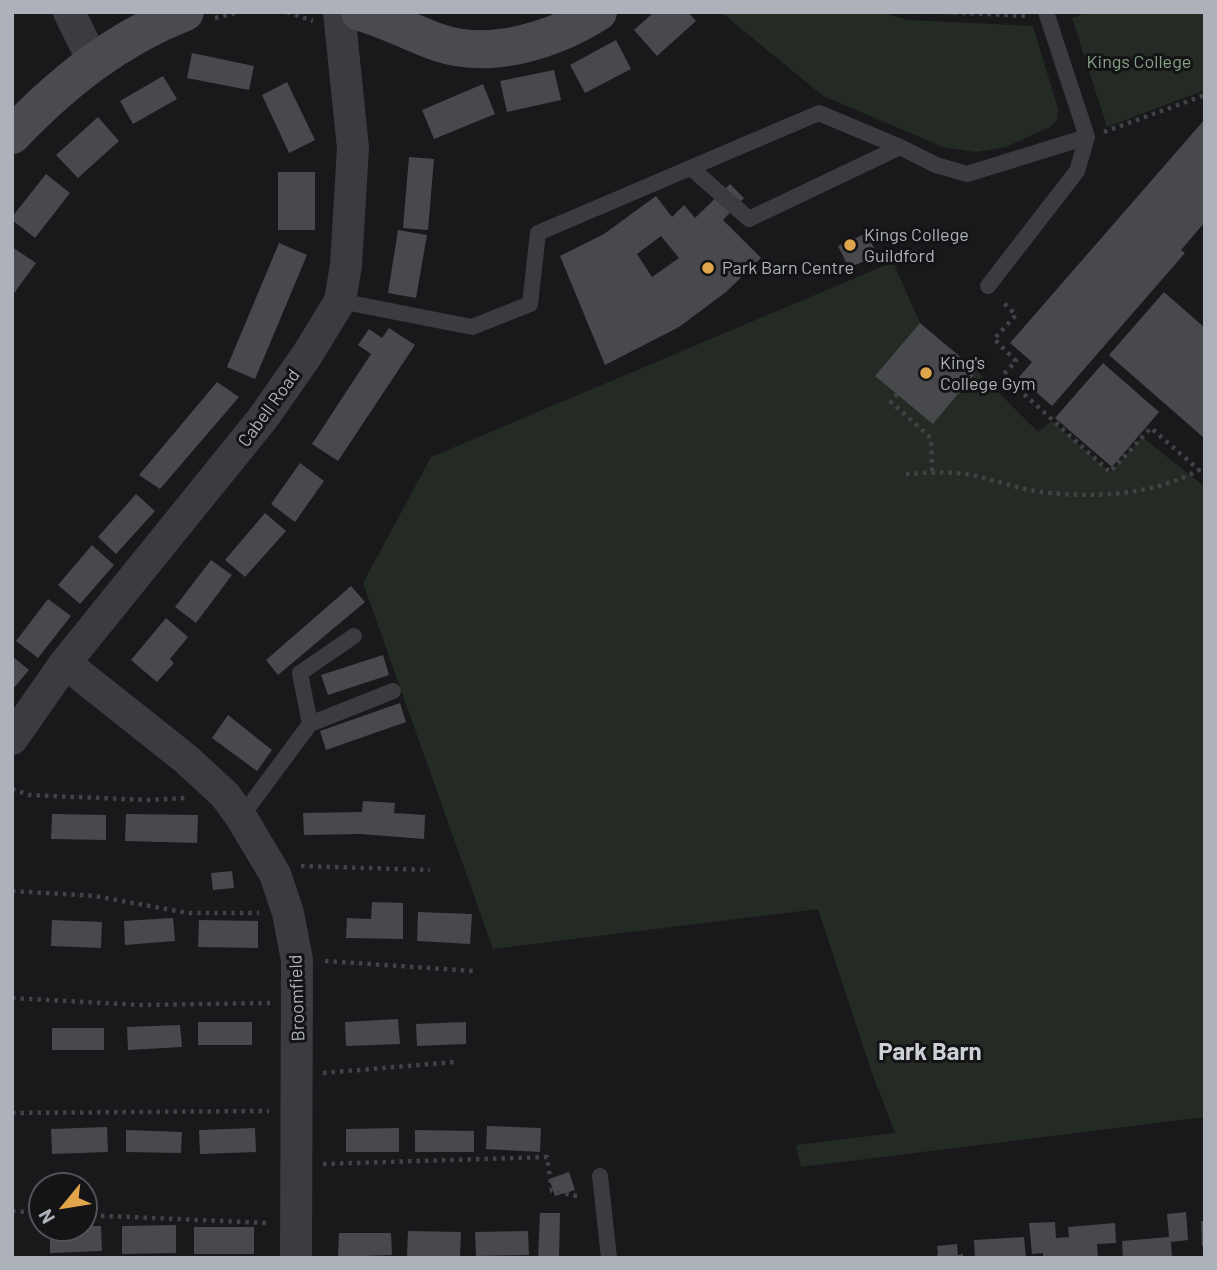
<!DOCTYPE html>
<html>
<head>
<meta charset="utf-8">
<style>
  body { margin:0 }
  #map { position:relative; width:1217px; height:1270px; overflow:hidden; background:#19191b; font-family:Barlow,sans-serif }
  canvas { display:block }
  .frame { position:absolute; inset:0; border:14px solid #adb1b9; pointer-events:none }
  .north { position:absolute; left:28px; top:1172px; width:70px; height:70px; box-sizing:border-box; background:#141416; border:2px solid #515357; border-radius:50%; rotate:240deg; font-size:19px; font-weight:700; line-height:28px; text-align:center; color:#adb1b9 }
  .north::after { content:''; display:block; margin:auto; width:24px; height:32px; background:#e1a54b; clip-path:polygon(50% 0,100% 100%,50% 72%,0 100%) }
</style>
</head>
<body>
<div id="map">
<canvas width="1217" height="1270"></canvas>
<div class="frame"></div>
<div class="north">N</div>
</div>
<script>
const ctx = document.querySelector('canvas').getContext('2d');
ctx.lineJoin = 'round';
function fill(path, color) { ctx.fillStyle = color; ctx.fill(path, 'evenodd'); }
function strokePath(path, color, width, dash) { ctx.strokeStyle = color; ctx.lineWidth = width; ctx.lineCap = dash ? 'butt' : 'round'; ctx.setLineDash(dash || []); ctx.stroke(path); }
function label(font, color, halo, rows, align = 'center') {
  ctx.font = font + ' Barlow,sans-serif'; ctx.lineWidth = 6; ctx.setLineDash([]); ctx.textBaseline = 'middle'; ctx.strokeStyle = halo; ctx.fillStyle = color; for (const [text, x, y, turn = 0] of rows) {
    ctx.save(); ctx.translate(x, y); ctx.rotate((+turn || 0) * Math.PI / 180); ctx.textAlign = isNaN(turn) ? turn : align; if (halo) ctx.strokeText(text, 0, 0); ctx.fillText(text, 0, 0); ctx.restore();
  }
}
const green = new Path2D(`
  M721 12H878L908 20 1033 26 1058 109 1057 120 1050 127 1006 147 975 152 943 147 823 96Z
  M1089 12H1205V90L1107 127 1072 18Z
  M893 262 920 323 876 376 933 423 977 371 1038 432 1052 421 1110 472 1142 437 1205 487V1117L801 1167 796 1145 895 1133 872 1073 818 909 493 949 363 583 431 457Z`);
const building = new Path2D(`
  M654 12H688L696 21 657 56 634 30Z
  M616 40 631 69 585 93 570 65Z
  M192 53 254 66 249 90 187 78Z
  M554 70 561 100 507 112 500 81Z
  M163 76 177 99 133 124 120 101Z
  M287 82 315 140 289 153 262 95Z
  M483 84 495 114 434 139 422 110Z
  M98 117 119 141 78 178 56 155Z
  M1205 119V222L1181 250 1185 253 1052 406 1019 377 1032 362 1010 343Z
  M409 157 434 159 428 230 403 228Z
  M278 172H315V230H278Z
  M46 174 70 193 35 238 12 220V217Z
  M730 184 744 198 723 220 761 258 726 292 679 327 605 365 560 256 604 234 656 196 672 217 684 205 695 218ZM661 236 679 258 652 277 637 254Z
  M398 230 427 235 416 298 388 293Z
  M867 233 877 255 849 268 838 246Z
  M279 243 307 255 255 379 227 367Z
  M12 247 36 263 12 296Z
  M1164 292 1205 328V435L1203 437 1109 355Z
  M920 323 977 371 933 424 875 376Z
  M389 328 415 345 338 461 312 444 371 354 358 345 369 329 382 338Z
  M1103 363 1159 412 1112 467 1055 418Z
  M217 382 239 397 160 489 139 475Z
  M300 463 324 481 295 522 271 504Z
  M136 494 155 511 116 554 98 537Z
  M265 513 286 531 245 577 225 560Z
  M92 545 114 565 80 604 58 585Z
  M211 560 232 575 196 623 175 607Z
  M351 586 365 602 278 675 266 660Z
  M48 599 71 616 38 658 16 641Z
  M166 618 188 637 170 659 174 663 157 682 131 660Z
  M383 655 389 675 328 695 321 675Z
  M12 656 29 670 12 690Z
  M400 703 406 722 326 750 320 731Z
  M228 715 272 750 257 771 212 738Z
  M363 801 395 803 394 813 425 815 424 839 361 834 304 835 303 813 362 812Z
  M52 814 106 815V840L51 839Z
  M126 814 198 815 197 843 125 841Z
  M232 871 234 888 213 890 211 873Z
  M372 902 403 903V939L346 938 347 918 371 919Z
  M418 912 472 914 470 944 417 941Z
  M173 918 175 941 125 945 124 921Z
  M52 920 102 922 101 948 51 946Z
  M199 920 258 921V948L198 947Z
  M398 1019 400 1044 346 1046 345 1022Z
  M198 1022H252V1045H198Z
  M466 1022V1044L417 1046 416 1024Z
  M180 1025 182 1047 128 1050 127 1027Z
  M52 1028H104V1050H52Z
  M487 1126 541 1128 540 1152 486 1149Z
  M107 1127 108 1152 52 1154 51 1129Z
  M255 1128 256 1152 200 1154 199 1130Z
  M399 1128V1152H346V1129Z
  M126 1130 182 1132 181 1153 126 1152Z
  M415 1130 474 1131V1152H415Z
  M569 1172 575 1190 555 1196 549 1179Z
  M1186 1212 1188 1240 1171 1242 1172 1258H1123L1122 1241 1169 1237 1167 1214Z
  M540 1213H560L559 1258H538Z
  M1201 1221H1205V1246H1202Z
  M1055 1222 1056 1238 1069 1237 1068 1227 1115 1223 1116 1243 1097 1244 1098 1258H1043V1253L1032 1254 1029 1223Z
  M176 1225V1253L122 1254V1226Z
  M84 1226H101L102 1251 50 1253V1228Z
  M194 1227H254V1254H194Z
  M408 1231 461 1232 460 1258H407Z
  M528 1231 529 1255 476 1256 475 1232Z
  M339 1233H391L392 1255 338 1257Z
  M1024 1237 1026 1258H975L974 1240Z
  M957 1244 958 1255 963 1254V1258H932L938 1255 937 1246Z`);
const path = new Path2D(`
  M287 12 313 21
  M945 12 1029 16
  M215 18 238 12
  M1104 132 1205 95
  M897 394 891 402 931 438 932 472
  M906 474C926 473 946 471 966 474 994 479 1022 491 1051 493 1100 498 1155 494 1199 470L1151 428 1110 472 1003 375 1016 361 994 339 1016 315 1001 300
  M12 789 29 795 148 800 185 798
  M301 866 430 870
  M12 891 95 896 188 913H259
  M325 961 474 971
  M12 998 139 1005 270 1003
  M323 1073 455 1062
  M12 1113 269 1111
  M323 1164 547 1157 552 1191 582 1197
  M12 1211 42 1213
  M84 1215 268 1223`);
const lane = new Path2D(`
  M691 168 749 219 900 147
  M988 286 1077 171 1087 137
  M340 301 472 327 530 304 538 233 819 113 900 147 936 165 967 174 1087 137 1046 12
  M310 724 393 691
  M241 817 310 724 300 673 354 636
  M600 1176 609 1258`);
const street = new Path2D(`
  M69 12 93 61
  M65 663 186 759 225 795 241 817 275 874 288 913 297 960 296 1258
  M12 739 65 663 263 418 307 355 340 301 346 265 353 148 339 12`);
const secondary = new Path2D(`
  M360 12C387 19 413 34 440 43 491 60 554 40 598 12
  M12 135C63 82 116 39 185 12`);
const markers = [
  [850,245,7,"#e1a54b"],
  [708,268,7,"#e1a54b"],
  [926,373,7,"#e1a54b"]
];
const parkNames = [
  ["Kings College",1139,62]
];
const poiNames = [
  ["Kings College",864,235],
  ["Guildford",864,256],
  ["Park Barn Centre",722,268],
  ["King's",940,363],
  ["College Gym",940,384]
];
const streetNames = [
  ["Cabell Road",269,408,-54],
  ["Broomfield",297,998,-92]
];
const districtNames = [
  ["Park Barn",930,1052]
];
fill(green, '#232b24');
fill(building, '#48494d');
strokePath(path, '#414347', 4.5, [3.5, 5]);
strokePath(lane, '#3a3c40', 16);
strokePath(street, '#3a3c40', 32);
strokePath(secondary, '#494b4f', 38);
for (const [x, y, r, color] of markers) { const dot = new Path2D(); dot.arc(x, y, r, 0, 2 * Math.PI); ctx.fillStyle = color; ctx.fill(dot); strokePath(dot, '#141416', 2.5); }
label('18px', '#86a286', '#141416', parkNames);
label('18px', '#adb1b9', '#141416', poiNames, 'left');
label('18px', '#adb1b9', '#141416', streetNames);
label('bold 24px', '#cdd0d6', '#141416', districtNames);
</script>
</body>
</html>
